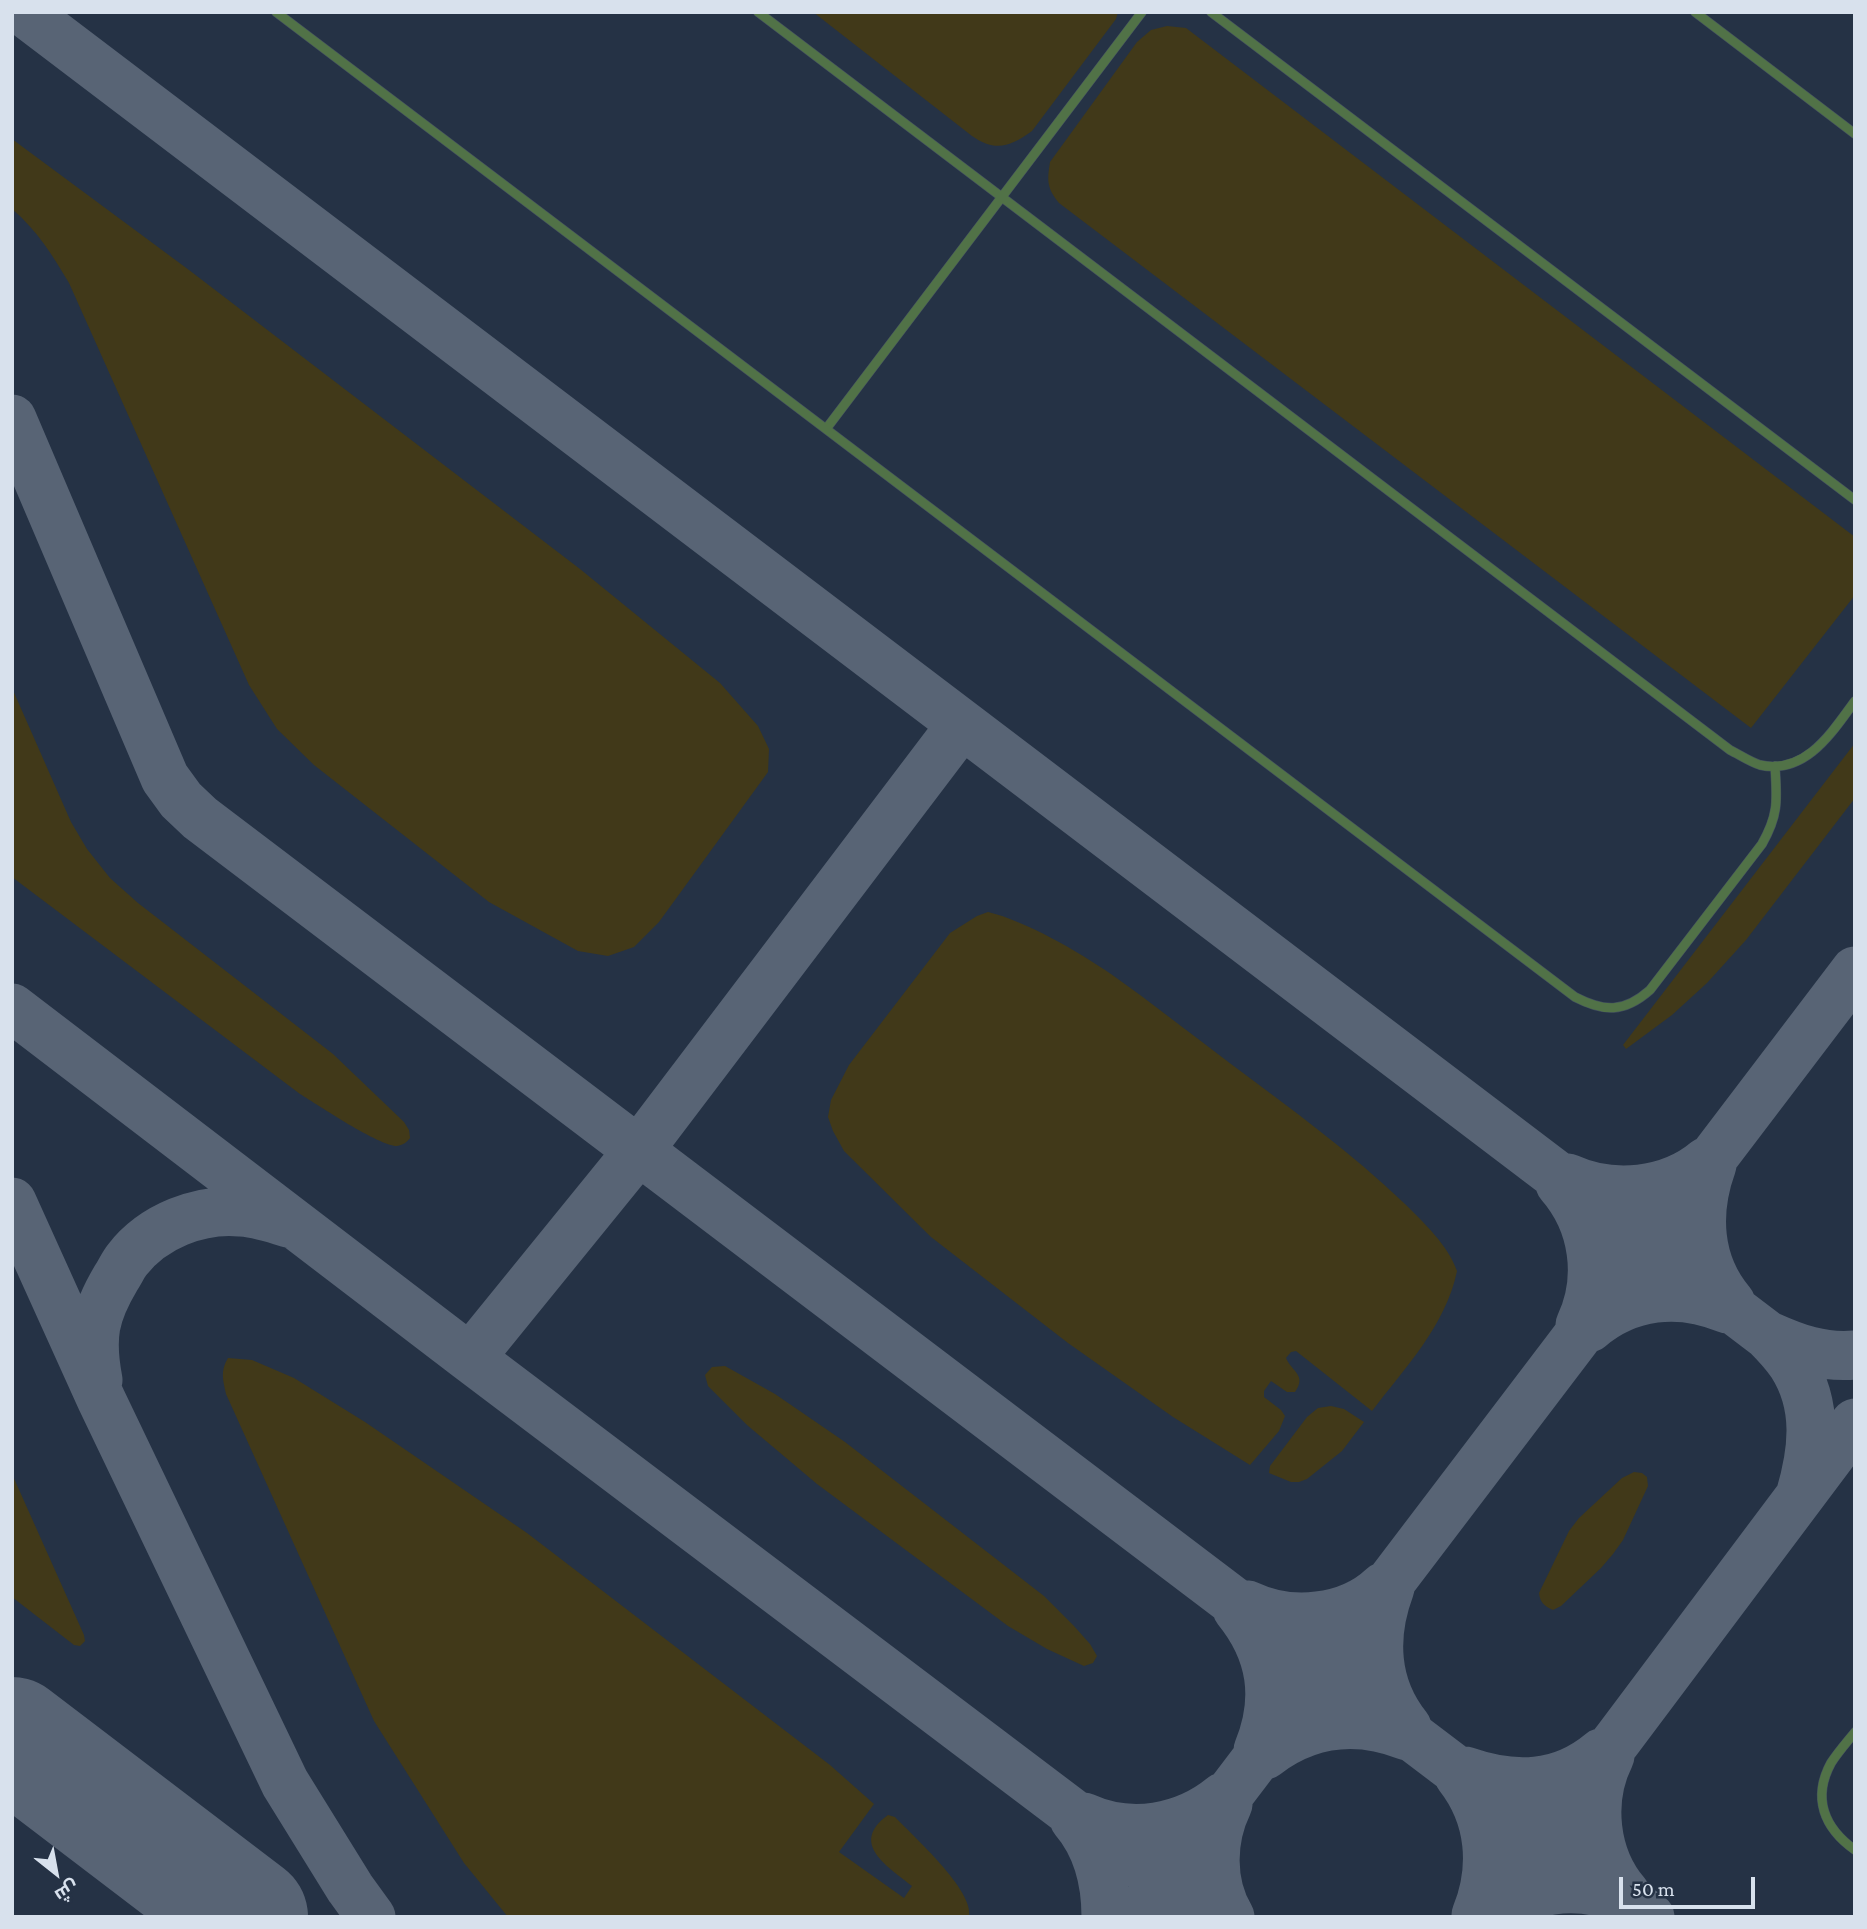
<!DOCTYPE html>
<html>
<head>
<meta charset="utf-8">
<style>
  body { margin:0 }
  #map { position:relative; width:1867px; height:1929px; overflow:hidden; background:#253245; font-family:"Crimson Pro",Cairo,serif }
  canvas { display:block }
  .frame { position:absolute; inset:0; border:14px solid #d8e1ed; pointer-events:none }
  .north { position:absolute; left:21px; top:1838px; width:70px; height:70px; -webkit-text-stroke:5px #253245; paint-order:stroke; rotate:149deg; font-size:19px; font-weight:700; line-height:28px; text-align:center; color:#d8e1ed }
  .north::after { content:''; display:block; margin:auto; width:24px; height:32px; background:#d8e1ed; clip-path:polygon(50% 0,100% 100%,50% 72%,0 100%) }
  .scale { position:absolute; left:1619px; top:1877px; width:136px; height:32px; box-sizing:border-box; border:4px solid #d8e1ed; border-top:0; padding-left:9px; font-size:21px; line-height:24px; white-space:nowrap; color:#d8e1ed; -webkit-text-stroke:5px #253245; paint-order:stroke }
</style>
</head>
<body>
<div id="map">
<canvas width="1867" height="1929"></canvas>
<div class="frame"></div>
<div class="north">ش</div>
<div class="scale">50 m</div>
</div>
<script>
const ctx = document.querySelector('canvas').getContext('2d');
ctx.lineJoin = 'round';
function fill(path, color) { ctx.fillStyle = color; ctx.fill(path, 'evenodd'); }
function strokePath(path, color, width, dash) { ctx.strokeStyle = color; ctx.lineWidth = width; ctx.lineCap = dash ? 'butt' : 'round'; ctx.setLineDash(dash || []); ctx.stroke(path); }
const sand = new Path2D(`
  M813 12H1118L1116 19 1032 131C1010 147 995 152 972 136Z
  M1167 26 1186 28 1855 537V595L1751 728 1059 203C1047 188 1047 181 1050 162L1137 42 1151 30Z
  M12 139 189 270 580 569 720 683 758 726 769 749 768 772 659 922 634 947 608 956 578 951 489 902 314 765 277 729 249 685 69 283C53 256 37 230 12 209Z
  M12 688 71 822 87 849 110 878 138 903 333 1054 404 1122 409 1130 410 1138C406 1143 403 1145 397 1146 379 1146 318 1105 300 1094L12 877Z
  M1855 743V798L1746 940 1707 983 1672 1015 1626 1049 1623 1045Z
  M988 912C1026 921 1079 952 1111 974 1152 1003 1191 1034 1231 1064 1291 1109 1351 1152 1405 1204 1424 1223 1448 1245 1457 1271 1446 1325 1405 1368 1372 1411L1296 1351 1291 1352 1286 1358C1292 1372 1307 1375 1295 1392H1287L1271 1381 1264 1391V1397L1281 1410 1285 1416 1279 1431 1250 1465 1173 1417 1068 1343 931 1237 844 1151 833 1131 828 1117 831 1100 849 1065 950 933 977 916Z
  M228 1358 252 1360 294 1378 365 1422 527 1533 830 1765 874 1804 839 1852 904 1898 912 1886C889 1867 848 1844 888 1815L895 1817C913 1836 975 1891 969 1917H508L464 1863 374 1721 226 1394C223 1380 220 1371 228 1358Z
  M725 1366 775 1394 845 1442 1044 1596 1074 1626 1090 1644 1097 1656 1093 1663 1084 1666 1047 1649 1008 1626 817 1484 747 1425 708 1386 705 1375 712 1367Z
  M1331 1406 1344 1409 1364 1422 1342 1451 1307 1479 1299 1482H1291L1269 1473 1270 1466 1307 1417 1318 1408Z
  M1634 1472 1642 1473 1647 1477 1648 1486 1623 1540 1613 1554 1601 1568 1561 1606 1553 1610C1544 1606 1540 1602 1539 1593L1569 1531 1579 1518 1622 1478Z
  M12 1474 84 1635 85 1641 80 1646 74 1645 12 1597Z`);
const taxiway = new Path2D(`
  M24 12 1767 1335C1776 1344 1785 1354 1792 1364 1819 1406 1813 1452 1800 1496
  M12 419 165 778 181 800 200 818 1650 1917
  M12 1008 470 1358 1210 1917
  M1712 1165C1695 1212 1697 1263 1731 1303
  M1568 1178C1612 1198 1669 1193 1707 1161
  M1560 1184C1594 1223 1602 1278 1580 1325
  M12 1202 101 1399 285 1783 350 1888 371 1917
  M1589 1328C1629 1294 1679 1289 1727 1309
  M1767 1335C1796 1348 1822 1358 1855 1355
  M470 1358 639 1150 962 724
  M98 1380C90 1337 94 1315 116 1278 120 1272 123 1265 127 1260 153 1226 200 1208 241 1212 257 1213 273 1218 288 1223
  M1390 1588C1372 1636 1374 1686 1407 1727
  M1248 1605C1290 1625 1348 1620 1383 1587
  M1237 1609C1272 1652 1279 1699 1258 1750
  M1265 1755C1308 1722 1356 1716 1407 1736
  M1610 1756C1588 1800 1594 1857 1626 1894
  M1465 1771C1514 1788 1560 1787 1601 1753
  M1459 1776C1491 1817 1495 1868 1476 1915
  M1228 1804C1211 1839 1210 1883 1230 1917
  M1084 1817C1130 1838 1184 1829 1223 1797
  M1074 1819C1098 1847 1106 1880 1106 1917
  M1136 1917 1855 971
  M1480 1917 1618 1739 1855 1423
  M1486 1917C1525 1889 1577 1879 1622 1900`);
const runway = new Path2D(`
  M12 1738 247 1917`);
const service = new Path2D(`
  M276 12 1575 997C1604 1012 1624 1013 1650 990L1762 844C1779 814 1777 800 1775 766
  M758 12 1730 750C1740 755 1750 762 1760 765 1806 775 1832 732 1855 701
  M1211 12 1855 500
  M1695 12 1855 134
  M826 429 1142 12
  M1855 1732C1847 1742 1838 1752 1831 1763 1812 1798 1824 1828 1855 1850`);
fill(sand, '#413919');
strokePath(taxiway, '#586475', 49);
strokePath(runway, '#586475', 122);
strokePath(service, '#424e60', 10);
strokePath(service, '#517247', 9);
</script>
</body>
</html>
